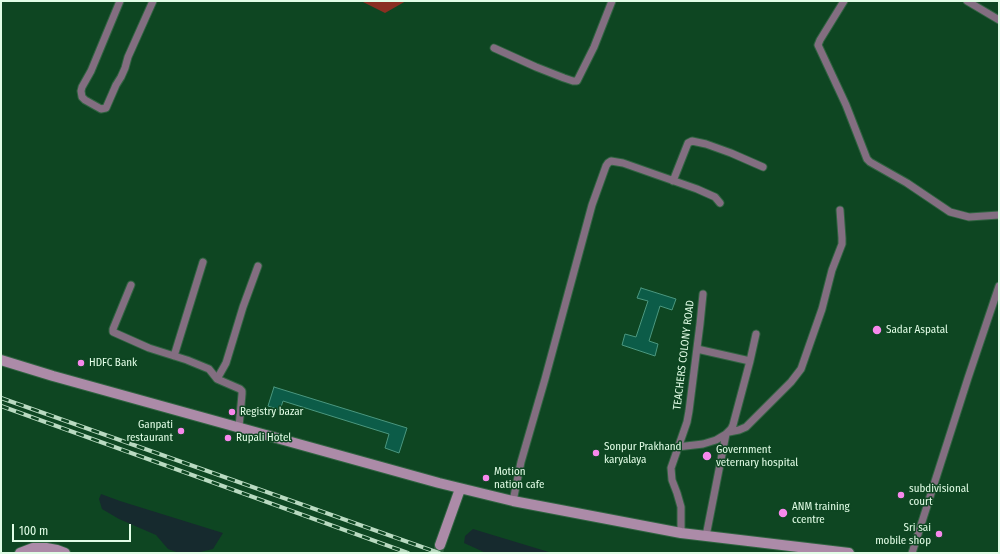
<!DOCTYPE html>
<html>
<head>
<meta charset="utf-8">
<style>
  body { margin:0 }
  #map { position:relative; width:1000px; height:554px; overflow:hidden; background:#0e4622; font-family:"Fira Sans Condensed",sans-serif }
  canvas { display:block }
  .frame { position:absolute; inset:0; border:2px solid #e1fde6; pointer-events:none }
  .scale { position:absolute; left:12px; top:524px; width:119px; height:18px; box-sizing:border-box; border:2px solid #e1fde6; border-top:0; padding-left:5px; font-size:12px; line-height:14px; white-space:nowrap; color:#e1fde6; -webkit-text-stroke:3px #0e4622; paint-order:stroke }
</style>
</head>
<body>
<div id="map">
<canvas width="1000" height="554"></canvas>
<div class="frame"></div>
<div class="scale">100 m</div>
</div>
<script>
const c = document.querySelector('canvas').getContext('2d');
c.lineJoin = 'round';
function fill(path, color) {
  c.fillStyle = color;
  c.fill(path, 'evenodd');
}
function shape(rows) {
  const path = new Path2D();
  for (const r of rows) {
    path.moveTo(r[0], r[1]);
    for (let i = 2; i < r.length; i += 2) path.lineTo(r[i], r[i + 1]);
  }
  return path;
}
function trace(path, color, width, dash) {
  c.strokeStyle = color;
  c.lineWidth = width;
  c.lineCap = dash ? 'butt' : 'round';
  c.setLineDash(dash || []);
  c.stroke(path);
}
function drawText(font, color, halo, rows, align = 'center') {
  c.font = font + ' "Fira Sans Condensed",sans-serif';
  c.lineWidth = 3;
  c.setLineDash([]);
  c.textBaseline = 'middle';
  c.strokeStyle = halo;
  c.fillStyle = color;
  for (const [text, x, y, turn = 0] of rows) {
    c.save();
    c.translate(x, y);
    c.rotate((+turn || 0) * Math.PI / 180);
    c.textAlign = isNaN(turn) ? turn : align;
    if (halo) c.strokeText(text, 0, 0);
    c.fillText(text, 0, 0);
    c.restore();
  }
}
fill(shape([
  [361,1,406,1,385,13]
]), '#8a2f22');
fill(shape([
  [101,494,120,501,223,533,213,549,196,553,179,553,168,549,156,535,119,519,102,509,99,499],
  [473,529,552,553,486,553,464,543,465,536]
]), '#162a2e');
const building = shape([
  [641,288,676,299,672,310,660,306,649,341,658,344,655,356,622,345,625,334,636,337,648,301,637,298,641,288],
  [274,387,407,428,399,453,385,448,389,434,283,401,280,410,268,406,274,387]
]);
fill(building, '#0c5c48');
trace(building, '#4b977f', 1);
trace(shape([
  [438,553,440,545]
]), '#2e613f', 10, [10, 5]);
const street = shape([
  [120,1,91,71,82,87,81,91,82,97,85,100,101,109,106,108,116,85,121,77,125,68,128,57,153,1],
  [844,1,820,40,818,45,846,105,867,159,870,162,907,183,950,212,969,217,999,215],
  [967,1,999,20],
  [494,48,536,67,564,78,573,81,577,81,594,47,612,1],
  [673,181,688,143,692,141,706,144,731,153,763,167],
  [131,285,113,329,113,332,149,348,187,360,209,369,217,379,240,389,242,391,242,394,239,427],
  [697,349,750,361],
  [174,356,203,262],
  [217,379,226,363,243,307,258,266],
  [729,432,739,430,746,427,791,382,801,369,822,309,832,270,842,244,842,238,840,210],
  [677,447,703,444,716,440,726,434,731,429,733,425,750,361,756,334],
  [513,501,521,462,545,379,592,205,606,166,608,163,611,161,623,163,697,189,715,197,720,203],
  [681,533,681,507,677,493,672,480,671,468,687,422,689,411,700,324,703,294],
  [706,536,726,434],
  [912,553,968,378,999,286]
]);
const secondary = shape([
  [1,360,53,376,439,483,513,501,681,533,849,553],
  [440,545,460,489],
  [20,553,33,548,46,548,57,550,65,553]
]);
trace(street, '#306341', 9);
trace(secondary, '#306341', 12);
trace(street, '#836e81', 7);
trace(secondary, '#ac8ba8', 10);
const rail = shape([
  [1,398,439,553],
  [1,406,408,553]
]);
trace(rail, '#b9dac1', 4);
trace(rail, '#0e4622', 2.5, [8]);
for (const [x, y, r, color] of [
  [877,330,5,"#f788ec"],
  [81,363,4,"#f788ec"],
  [232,412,4,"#f788ec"],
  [181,431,4,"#f788ec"],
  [228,438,4,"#f788ec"],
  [596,453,4,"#f788ec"],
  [707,456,5,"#f788ec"],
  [486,478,4,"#f788ec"],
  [901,495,4,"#f788ec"],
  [783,513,5,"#f788ec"],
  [939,534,4,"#f788ec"]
]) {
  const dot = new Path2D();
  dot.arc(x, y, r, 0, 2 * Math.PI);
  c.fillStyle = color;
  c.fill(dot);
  trace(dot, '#0e4622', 1.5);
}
drawText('11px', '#e1fde6', '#0e4622', [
  ["Sadar Aspatal",886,330],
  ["HDFC Bank",89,363],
  ["Registry bazar",240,412],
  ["Ganpati",173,425,"right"],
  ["restaurant",173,438,"right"],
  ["Rupali Hotel",236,438],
  ["Sonpur Prakhand",604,447],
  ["karyalaya",604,460],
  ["Government",716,450],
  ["veternary hospital",716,463],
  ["Motion",494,472],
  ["nation cafe",494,485],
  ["subdivisional",909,489],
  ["court",909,502],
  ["ANM training",792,507],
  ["ccentre",792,520],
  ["Sri sai",931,528,"right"],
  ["mobile shop",931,541,"right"]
], 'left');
drawText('11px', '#e1fde6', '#0e4622', [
  ["TEACHERS COLONY ROAD",684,355,-83]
]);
</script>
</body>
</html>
